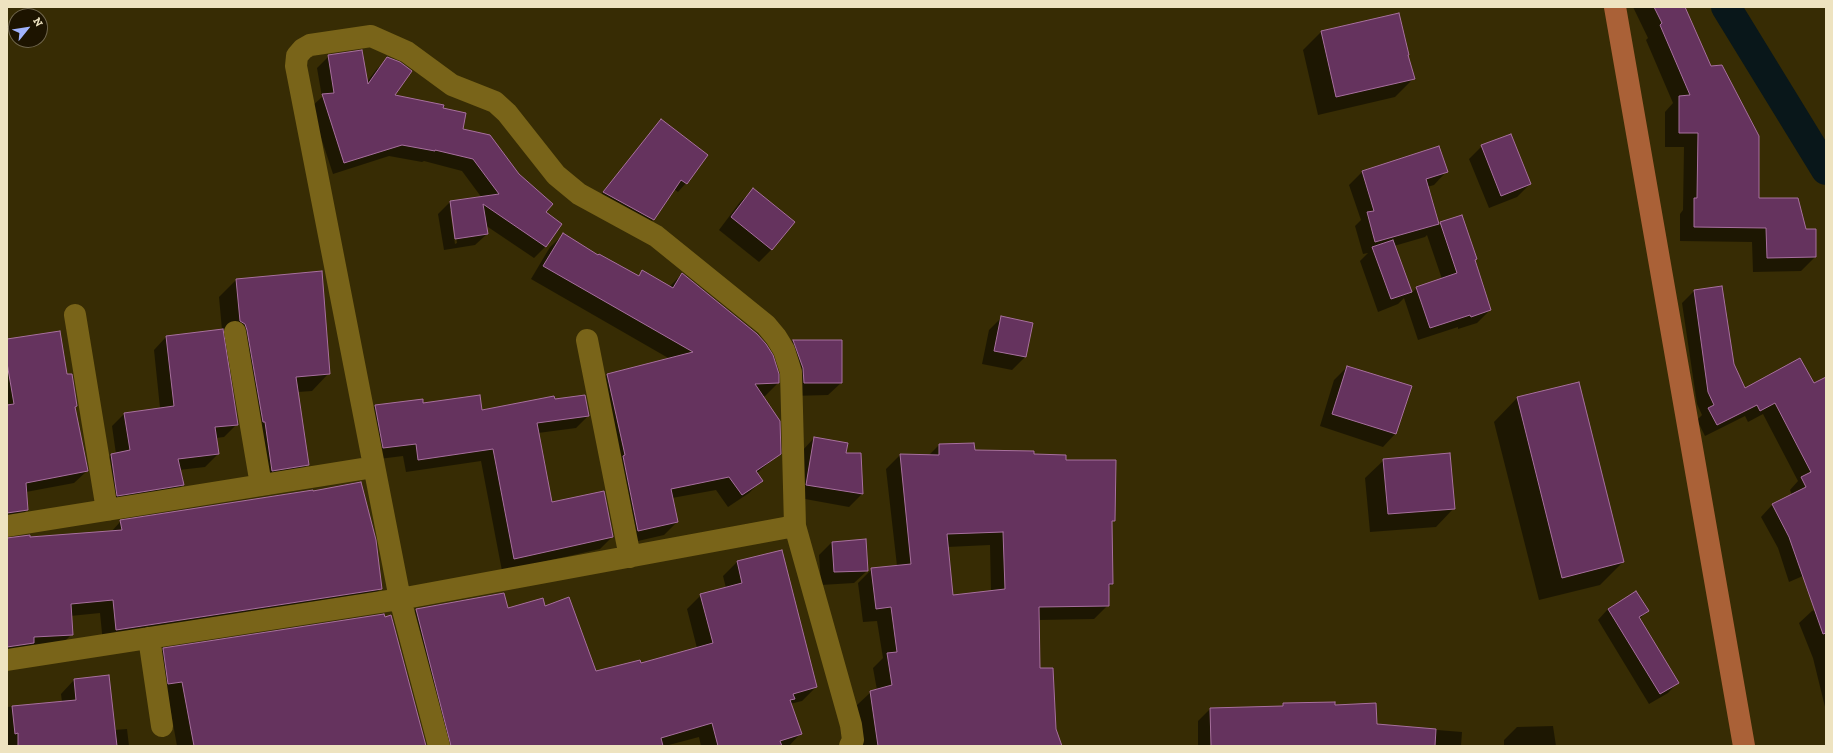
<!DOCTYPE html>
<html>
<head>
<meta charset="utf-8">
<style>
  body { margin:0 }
  #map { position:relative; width:1833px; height:753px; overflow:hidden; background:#372c04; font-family:"Zilla Slab",serif }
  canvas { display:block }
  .frame { position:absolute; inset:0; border:8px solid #eee3c0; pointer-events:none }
  .north { position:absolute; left:8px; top:8px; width:40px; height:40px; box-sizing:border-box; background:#1d1400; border:1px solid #71674d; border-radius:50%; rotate:60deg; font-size:11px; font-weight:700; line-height:16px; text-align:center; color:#eee3c0 }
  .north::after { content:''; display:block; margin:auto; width:14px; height:18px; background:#a0b3fd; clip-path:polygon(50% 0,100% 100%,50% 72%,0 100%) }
</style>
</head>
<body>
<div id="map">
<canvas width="1833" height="753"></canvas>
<div class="frame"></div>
<div class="north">N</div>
</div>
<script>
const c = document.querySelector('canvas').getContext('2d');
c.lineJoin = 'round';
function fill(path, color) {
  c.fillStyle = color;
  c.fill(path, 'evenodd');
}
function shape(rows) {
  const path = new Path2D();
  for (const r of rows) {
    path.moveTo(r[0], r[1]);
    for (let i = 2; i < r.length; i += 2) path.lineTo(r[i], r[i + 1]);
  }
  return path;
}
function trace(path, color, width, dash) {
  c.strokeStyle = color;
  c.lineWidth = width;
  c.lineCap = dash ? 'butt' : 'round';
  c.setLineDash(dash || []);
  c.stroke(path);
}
fill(shape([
  [1633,7,1680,7,1758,199,1805,230,1815,257,1801,271,1753,272,1752,242,1680,241,1680,214,1683,210,1684,147,1665,147,1665,112,1673,103,1646,40,1648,38],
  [1398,14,1407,56,1413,79,1395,97,1318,115,1303,50,1321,32],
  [329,56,366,83,376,70,388,58,393,96,442,109,544,212,546,246,534,258,485,225,487,234,475,245,444,250,438,214,450,202,482,198,462,171,424,161,422,162,389,156,333,174,311,107,322,97,317,68],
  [450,210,452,210,457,243,455,244],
  [661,120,686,183,678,192,674,189,653,220,644,228,596,201],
  [1482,146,1530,184,1517,197,1489,208,1469,159],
  [1438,147,1446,172,1434,185,1427,187,1438,225,1462,216,1490,310,1477,323,1458,329,1458,327,1418,340,1404,298,1398,304,1378,312,1360,261,1368,253,1363,254,1355,226,1361,220,1349,185,1362,172],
  [1427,235,1442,279,1417,288,1411,293,1394,246,1425,237],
  [753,190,793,222,771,250,759,262,719,230,740,202],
  [563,235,598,256,637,277,642,272,669,287,682,274,778,383,765,396,762,396,780,453,757,473,762,480,749,493,728,507,716,490,672,498,677,522,664,535,625,544,594,388,607,375,670,359,531,279,550,247],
  [236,280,329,373,312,391,298,392,308,464,291,482,255,488,228,342,224,339,237,424,224,437,216,438,218,454,205,467,179,470,183,485,170,497,105,508,98,468,111,455,116,454,112,426,124,414,160,408,154,350,166,337,222,330,219,297],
  [1722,288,1733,365,1745,389,1813,385,1826,378,1826,566,1789,582,1778,548,1761,517,1772,505,1792,495,1790,490,1798,481,1763,414,1748,422,1745,416,1705,436,1697,420,1702,415,1697,404,1682,303,1694,291],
  [1002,317,1032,323,1025,357,1012,370,982,364,989,330],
  [7,340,67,375,76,406,74,408,87,471,74,483,26,492,27,510,15,522,7,523],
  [793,341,841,342,841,383,828,395,791,396,781,354],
  [1347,367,1410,387,1395,434,1383,447,1320,426,1334,380],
  [1517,398,1623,562,1600,585,1539,600,1494,422],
  [554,400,588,416,576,428,538,433,551,503,612,537,600,549,502,571,481,461,406,472,403,456,371,460,363,419,375,406,422,404,481,411],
  [814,438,845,454,860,454,862,494,849,507,794,497,802,451],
  [939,445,974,451,1033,455,1065,461,1114,520,1111,524,1112,584,1108,588,1108,605,1094,619,1038,620,1039,669,1055,729,1061,746,862,746,857,705,871,692,877,690,873,668,883,658,877,621,863,622,858,583,872,569,897,566,886,469,900,455,929,455],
  [990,545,991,592,952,596,947,547],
  [1384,460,1454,508,1436,527,1370,532,1365,478],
  [121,521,380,589,367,602,103,643,100,613,70,616,72,634,58,648,7,658,7,538,111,532],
  [832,542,867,571,854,583,821,585,819,555],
  [781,551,816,687,802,701,790,704,800,734,789,746,701,746,699,737,665,746,433,746,402,624,416,610,503,594,508,609,545,607,595,673,640,664,697,648,687,609,701,595,726,588,723,576,737,562],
  [1826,605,1826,711,1813,658,1799,623,1812,611],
  [1608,609,1648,611,1639,619,1678,682,1668,693,1649,704,1598,620],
  [164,649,425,746,177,746,168,696,149,664],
  [74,680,114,730,127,729,129,746,7,746,7,707,62,702,61,694],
  [1284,704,1334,706,1376,725,1462,732,1461,746,1198,746,1198,721,1210,709,1281,707],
  [1553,726,1556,746,1496,746,1504,745,1504,740,1517,727]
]), '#0007');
trace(shape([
  [1726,7,1826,170]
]), '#09171a', 30);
const building = shape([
  [1654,7,1685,7,1711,66,1722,65,1759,136,1759,198,1798,198,1806,229,1816,229,1816,257,1767,258,1766,228,1694,227,1694,198,1697,198,1698,133,1679,133,1679,96,1690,95,1660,25,1662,23,1654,7],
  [1399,13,1409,55,1408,55,1415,79,1336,97,1321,31,1399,13],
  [362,50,368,84,387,57,400,62,412,71,395,95,444,105,443,108,466,113,463,129,490,135,519,174,553,204,546,212,562,224,546,247,483,204,488,234,455,239,450,201,499,194,473,159,435,150,435,151,402,145,344,163,322,94,334,93,328,55,362,50],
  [661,119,708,155,687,184,681,180,654,220,603,192,661,119],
  [1511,134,1531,184,1501,196,1481,145,1511,134],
  [1439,146,1448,172,1426,179,1439,224,1375,242,1367,212,1374,211,1362,171,1439,146],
  [753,188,795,222,772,250,731,217,753,188],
  [1462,215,1477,259,1475,260,1491,310,1471,317,1470,315,1430,328,1416,287,1457,273,1440,222,1462,215],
  [563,233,598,255,599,254,639,276,642,270,673,288,682,273,757,334,766,344,773,355,779,374,779,383,755,384,780,421,781,454,756,471,763,481,742,495,729,477,671,489,678,522,638,531,623,456,625,455,607,374,693,352,543,266,563,233],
  [1393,240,1412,292,1391,299,1372,247,1393,240],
  [322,271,330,374,296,377,309,465,272,471,265,422,263,422,247,330,245,324,240,321,236,279,322,271],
  [1722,286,1734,364,1745,388,1800,358,1814,383,1826,377,1826,633,1823,634,1789,537,1772,504,1806,487,1801,477,1811,472,1775,403,1760,411,1757,405,1717,425,1708,408,1714,405,1708,392,1694,290,1722,286],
  [1001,316,1033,323,1026,357,994,351,1001,316],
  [223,329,238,425,215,427,219,454,178,459,184,485,117,496,111,454,130,450,124,413,174,406,166,336,223,329],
  [60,331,67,374,72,374,77,406,75,407,88,471,26,483,28,510,7,513,7,405,14,404,7,363,7,339,60,331],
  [793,340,842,340,842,383,804,383,803,368,793,340],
  [1347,366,1412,386,1396,434,1332,414,1347,366],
  [1579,382,1624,562,1562,578,1517,397,1579,382],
  [480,395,482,410,554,396,555,399,585,395,589,416,537,423,552,502,604,491,613,537,514,559,493,449,418,460,416,444,383,448,375,405,423,399,423,403,480,395],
  [814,437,848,443,846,453,861,453,863,494,806,485,814,437],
  [974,443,975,450,1034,451,1034,454,1066,455,1066,460,1116,460,1115,521,1112,521,1113,584,1109,584,1109,606,1039,607,1040,668,1053,668,1056,729,1062,746,878,746,870,691,892,685,887,653,897,652,891,607,876,609,871,568,911,564,900,454,939,455,939,444,974,443],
  [1003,532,1005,589,953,595,947,534,1003,532],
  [1450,453,1455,509,1388,514,1383,459,1450,453],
  [361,482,376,540,382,589,116,630,113,600,71,604,73,635,34,637,34,643,7,647,7,538,30,535,30,537,122,530,120,520,313,490,313,491,361,482],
  [866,539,868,571,834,572,832,542,866,539],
  [782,550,817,687,793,694,795,699,790,700,802,734,780,741,782,746,718,746,712,723,661,738,663,746,451,746,416,609,504,593,508,608,543,598,545,606,569,597,596,671,640,660,641,663,713,643,700,594,742,583,737,561,782,550],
  [1636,591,1649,611,1639,617,1679,683,1660,694,1608,609,1636,591],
  [384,614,385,617,391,615,426,746,194,746,182,682,168,684,163,648,384,614],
  [109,675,117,746,18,746,18,733,15,734,12,706,76,700,74,679,109,675],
  [1335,702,1335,705,1376,703,1377,724,1436,729,1435,746,1211,746,1210,708,1283,706,1283,703,1335,702]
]);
fill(building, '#65335e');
trace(building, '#a7709e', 1);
trace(shape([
  [75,315,107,510],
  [235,332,261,485],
  [587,340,630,557],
  [7,526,374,467],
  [149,638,162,726],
  [7,660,400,599,795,526],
  [439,746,400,599,296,66,297,56,303,49,310,45,371,36,407,52,452,85,495,102,507,113,556,175,579,194,656,236,766,325,776,337,784,350,791,372,795,526,851,725,853,740,850,746]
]), '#796419', 22);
trace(shape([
  [1615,7,1744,746]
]), '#aa6137', 22);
</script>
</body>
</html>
